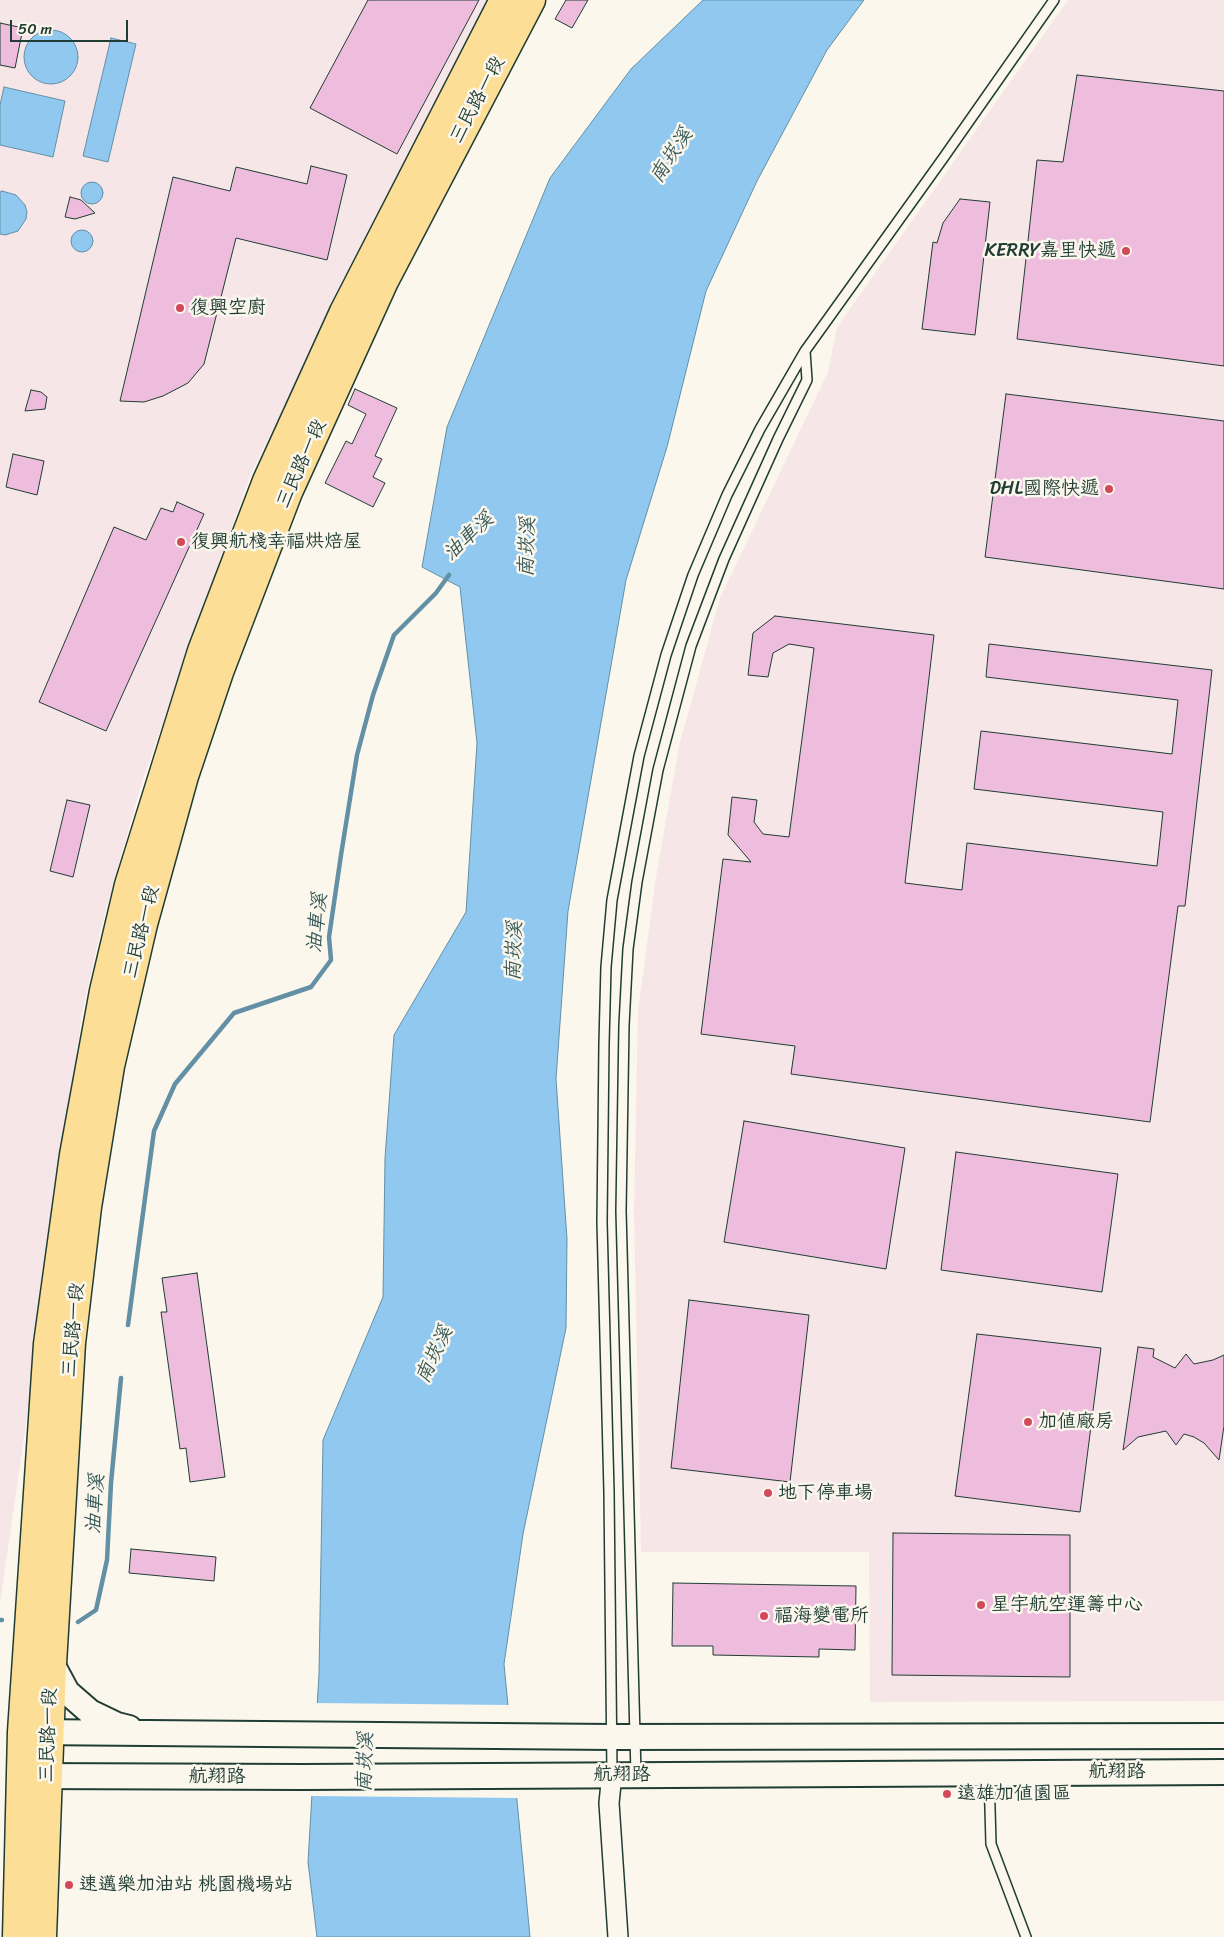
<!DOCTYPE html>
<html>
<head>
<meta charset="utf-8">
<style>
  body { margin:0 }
  #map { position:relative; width:1224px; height:1937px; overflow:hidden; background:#fbf7ec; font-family:Sriracha,sans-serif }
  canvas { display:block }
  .scale { position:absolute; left:10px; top:20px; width:118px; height:22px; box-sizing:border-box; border:2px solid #1f3d34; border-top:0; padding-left:6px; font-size:15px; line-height:18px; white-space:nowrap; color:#1f3d34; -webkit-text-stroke:4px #fbf7ec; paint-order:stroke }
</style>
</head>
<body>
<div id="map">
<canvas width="1224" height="1937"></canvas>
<div class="scale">50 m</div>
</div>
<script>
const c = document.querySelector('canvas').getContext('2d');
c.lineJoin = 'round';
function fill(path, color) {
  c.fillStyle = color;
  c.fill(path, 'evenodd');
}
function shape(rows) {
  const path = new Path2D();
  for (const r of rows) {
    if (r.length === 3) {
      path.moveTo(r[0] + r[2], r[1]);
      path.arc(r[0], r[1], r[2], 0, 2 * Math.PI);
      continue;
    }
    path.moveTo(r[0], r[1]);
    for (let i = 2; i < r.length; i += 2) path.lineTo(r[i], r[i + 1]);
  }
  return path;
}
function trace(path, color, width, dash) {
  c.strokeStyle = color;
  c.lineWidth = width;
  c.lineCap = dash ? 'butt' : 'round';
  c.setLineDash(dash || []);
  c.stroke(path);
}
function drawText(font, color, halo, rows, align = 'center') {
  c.font = font + ' Sriracha,"LXGW WenKai TC",sans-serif';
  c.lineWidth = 5;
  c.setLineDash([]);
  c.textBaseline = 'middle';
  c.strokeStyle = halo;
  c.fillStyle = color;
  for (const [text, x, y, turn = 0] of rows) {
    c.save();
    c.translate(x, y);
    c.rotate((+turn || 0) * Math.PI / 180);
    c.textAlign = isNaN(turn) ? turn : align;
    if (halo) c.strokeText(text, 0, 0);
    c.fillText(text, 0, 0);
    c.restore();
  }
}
fill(shape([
  [0,0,490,0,251,473,142,782,101,928,82,1014,35,1362,0,1603],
  [1068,0,1224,0,1224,1701,870,1702,869,1552,641,1552,634,1213,638,1011,656,877,679,746,720,598,828,372,837,327]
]), '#f7e6e8');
const water = shape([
  [703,0,864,0,827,50,757,181,706,291,667,447,626,580,568,911,556,1079,567,1239,566,1328,523,1534,504,1664,530,1937,317,1937,308,1862,319,1674,323,1440,383,1297,385,1158,394,1035,466,912,477,743,460,587,422,567,447,427,550,178,631,69,703,0],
  [51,57,27],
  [111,38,136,44,108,162,83,156,111,38],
  [4,87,65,101,53,157,0,145,0,105,4,87],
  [92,193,11],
  [2,191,16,195,25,205,27,212,26,219,18,231,5,235,0,234,0,192,2,191],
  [82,241,11]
]);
fill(water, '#91c8f0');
trace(water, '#6390a5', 1);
fill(shape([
  [315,1703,510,1705,519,1798,310,1796]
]), '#fbf7ec');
trace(shape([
  [128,1325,154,1131,175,1084,234,1013,311,987,331,960,329,937,341,855,357,755,373,695,394,635,436,593,449,575],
  [0,1620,2,1620],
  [78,1622,96,1610,107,1560,111,1483,121,1378]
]), '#6390a5', 4.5);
const building = shape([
  [368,0,479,0,397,154,310,108,368,0],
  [566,0,588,0,572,28,555,19,566,0],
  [0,23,23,28,15,68,0,65,0,23],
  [1077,75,1224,91,1224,366,1017,339,1037,160,1063,162,1077,75],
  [311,166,347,175,327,260,236,238,204,364,188,383,163,396,144,402,120,401,173,177,230,191,236,167,307,184,311,166],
  [70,197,81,200,95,213,75,219,65,217,70,197],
  [960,199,990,202,975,335,922,329,933,242,937,243,943,223,960,199],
  [355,389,397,408,375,456,382,459,373,477,385,483,373,507,325,483,346,441,352,444,366,414,348,405,355,389],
  [31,390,41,392,47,397,45,409,25,411,31,390],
  [1006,394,1224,421,1224,589,985,557,1006,394],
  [13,454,44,461,37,495,6,487,13,454],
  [177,502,204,514,106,731,39,702,114,527,146,540,161,508,173,512,177,502],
  [775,616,934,635,905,883,962,890,967,843,1157,866,1163,812,974,789,981,731,1172,754,1178,700,986,677,989,644,1212,670,1185,906,1178,906,1150,1122,791,1074,795,1046,701,1034,723,859,751,862,728,835,732,797,757,800,754,822,763,834,789,837,814,648,789,644,773,653,768,677,748,675,753,633,775,616],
  [67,800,90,805,73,877,50,871,67,800],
  [744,1121,905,1148,886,1269,724,1242,744,1121],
  [956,1152,1118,1174,1102,1292,941,1270,956,1152],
  [197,1273,225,1477,190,1482,186,1448,180,1449,161,1312,167,1312,162,1278,197,1273],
  [689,1300,809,1315,790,1482,671,1468,689,1300],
  [977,1334,1101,1348,1080,1512,955,1496,977,1334],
  [1138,1347,1154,1349,1153,1357,1175,1368,1186,1354,1194,1364,1213,1360,1224,1355,1224,1426,1219,1460,1204,1443,1194,1437,1184,1434,1176,1445,1166,1431,1138,1437,1123,1450,1138,1347],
  [893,1533,1070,1535,1070,1677,892,1675,893,1533],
  [131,1549,216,1557,214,1581,129,1573,131,1549],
  [673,1583,856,1586,855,1650,819,1649,819,1657,713,1655,713,1646,672,1646,673,1583]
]);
fill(building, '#eebddd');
trace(building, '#1f3d34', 1);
const service = shape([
  [989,1773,991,1844,1026,1937],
  [612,1774,609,1492,602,1222,604,1043,606,967,612,900,639,756,666,655,693,575,727,495,760,429,805,351,944,157,1054,0],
  [636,1774,621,1211,624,1025,628,949,637,882,658,770,691,646,724,559,778,439,807,380,805,351]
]);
const minor = shape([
  [612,1774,609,1803,618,1937]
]);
const tertiary = shape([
  [52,1664,67,1692,90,1712,117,1725,129,1728],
  [31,1732,612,1737,1224,1736],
  [31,1776,303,1777,1224,1772]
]);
const primary = shape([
  [17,1937,22,1732,48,1344,74,1155,104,991,129,885,202,651,267,481,344,312,504,0],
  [42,1937,52,1664,71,1343,87,1207,110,1066,143,924,184,776,219,672,288,492,384,281,531,0]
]);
trace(service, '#1f3d34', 12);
trace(minor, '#1f3d34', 22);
trace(tertiary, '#1f3d34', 28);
trace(primary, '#1f3d34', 31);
trace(service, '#fbf7ec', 9);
trace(minor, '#fbf7ec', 19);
trace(tertiary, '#fbf7ec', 24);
trace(primary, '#fdde96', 28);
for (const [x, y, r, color] of [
  [1126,251,5,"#d1495b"],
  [180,308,5,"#d1495b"],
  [1109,489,5,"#d1495b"],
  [181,542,5,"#d1495b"],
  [1028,1422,5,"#d1495b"],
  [768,1493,5,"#d1495b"],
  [981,1605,5,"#d1495b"],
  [764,1616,5,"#d1495b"],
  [947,1794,5,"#d1495b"],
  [69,1885,5,"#d1495b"]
]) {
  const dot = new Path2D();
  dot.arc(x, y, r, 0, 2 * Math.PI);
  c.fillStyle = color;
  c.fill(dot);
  trace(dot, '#fbf7ec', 2);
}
drawText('19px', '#1f3d34', '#fbf7ec', [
  ["三民路一段",478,100,-62],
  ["三民路一段",302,464,-66],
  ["三民路一段",142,932,-76],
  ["三民路一段",74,1330,-85],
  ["三民路一段",49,1735,-88],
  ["航翔路",1117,1772],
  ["航翔路",622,1775],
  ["航翔路",217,1777]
]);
drawText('19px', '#1f3d34', '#fbf7ec', [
  ["KERRY嘉里快遞",1116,251,"right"],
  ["復興空廚",190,308],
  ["DHL國際快遞",1099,489,"right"],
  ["復興航棧幸福烘焙屋",191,542],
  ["加值廠房",1038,1422],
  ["地下停車場",778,1493],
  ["星宇航空運籌中心",991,1605],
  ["福海變電所",774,1616],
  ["遠雄加值園區",957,1794],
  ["速邁樂加油站 桃園機場站",79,1885]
], 'left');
drawText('italic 20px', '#36595a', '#fbf7ec', [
  ["南崁溪",672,156,-57],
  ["油車溪",469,537,-43],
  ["南崁溪",528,547,-88],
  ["油車溪",318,923,-84],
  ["南崁溪",515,951,-88],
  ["南崁溪",435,1355,-65],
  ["油車溪",96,1504,-86],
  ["南崁溪",366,1762,-88]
]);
</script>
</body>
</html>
